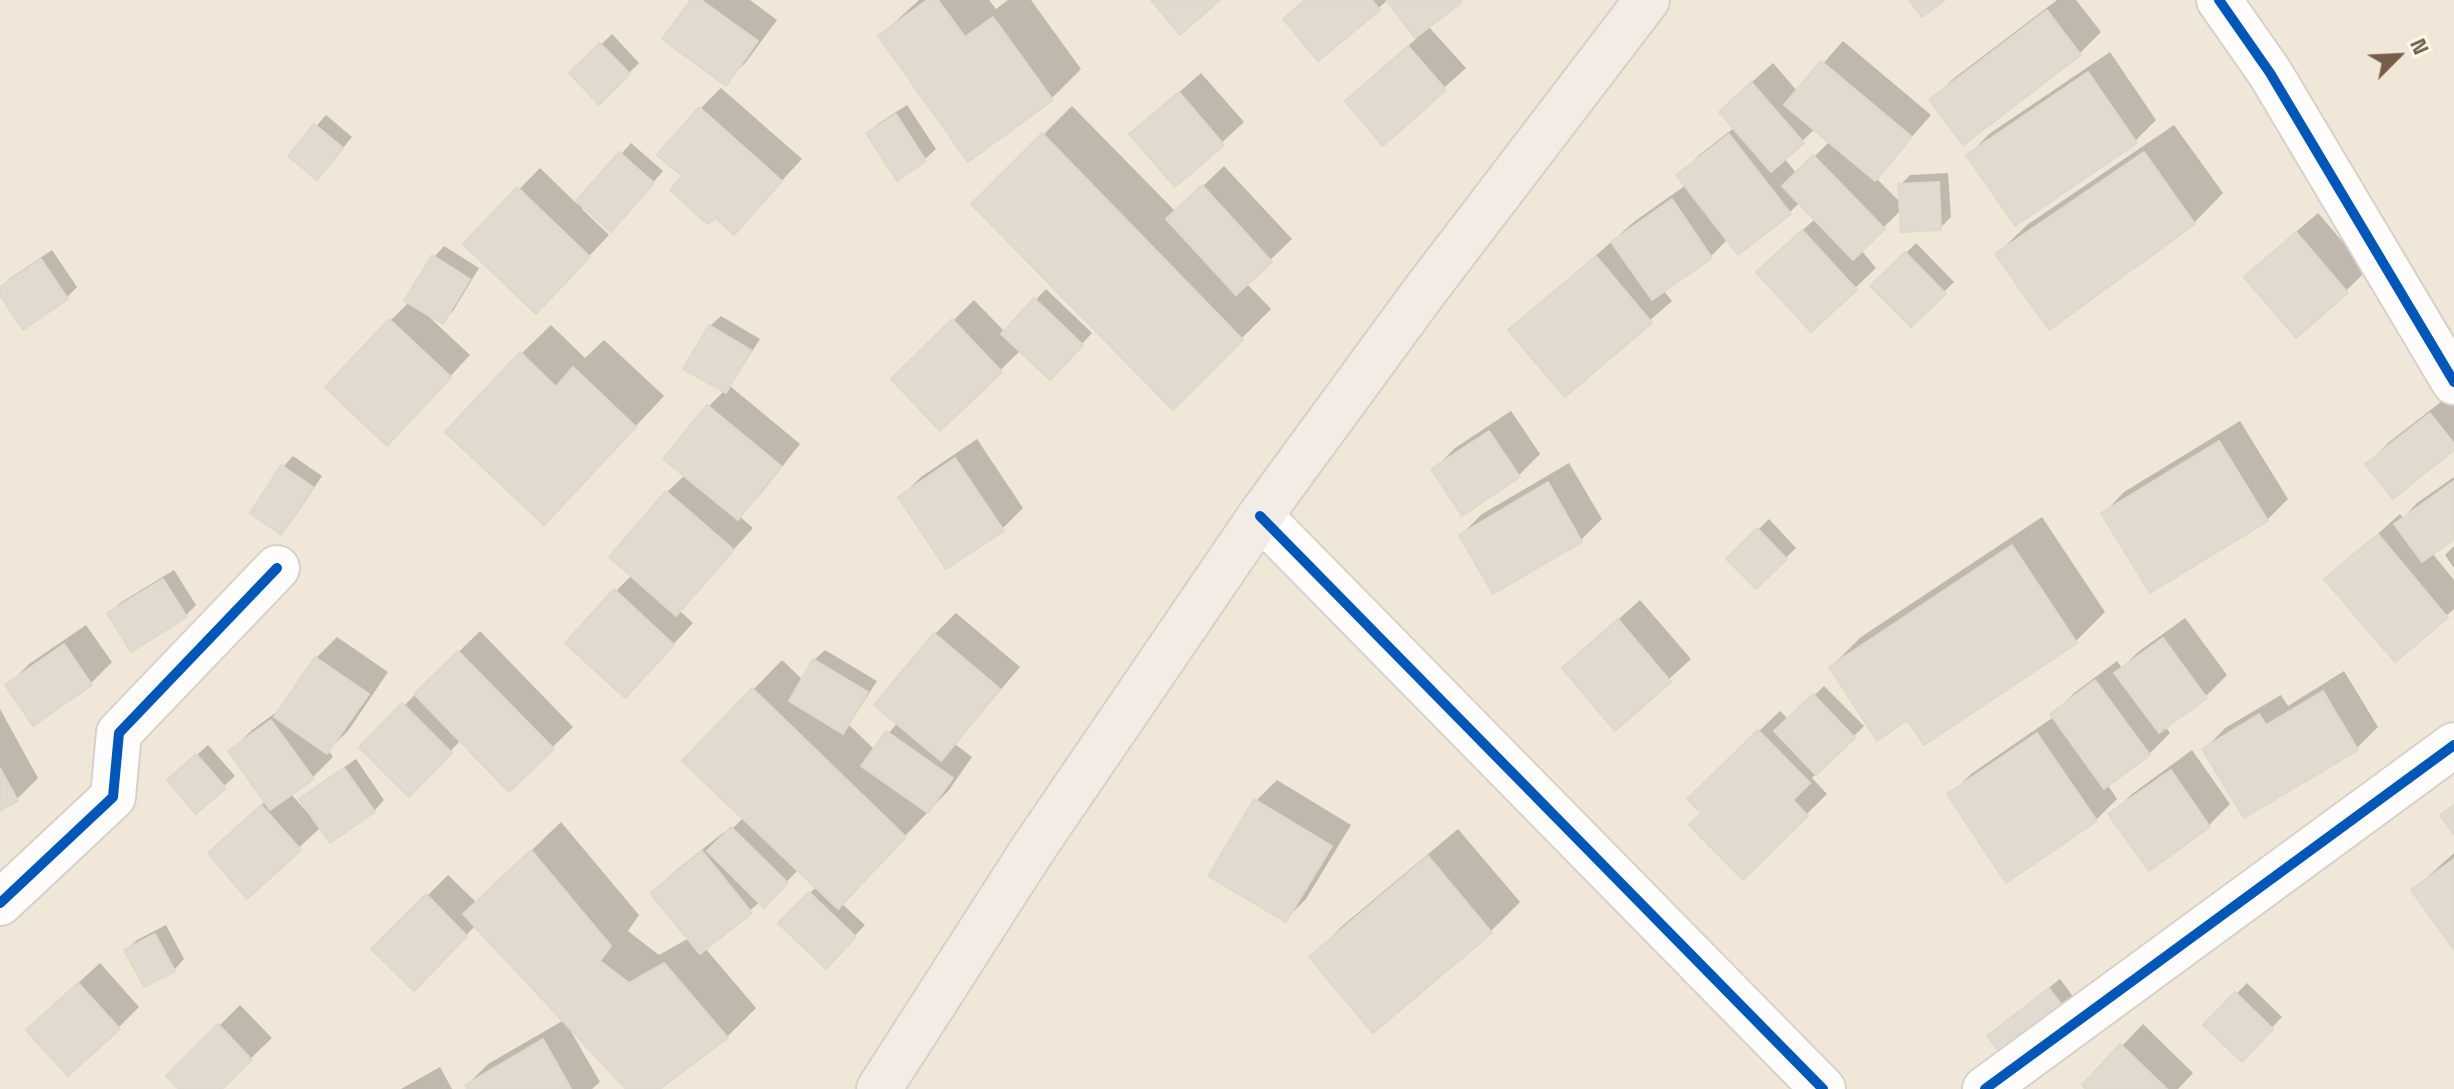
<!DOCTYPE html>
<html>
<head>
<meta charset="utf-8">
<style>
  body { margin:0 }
  #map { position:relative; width:2454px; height:1089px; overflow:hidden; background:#f8f4eb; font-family:"Space Grotesk",sans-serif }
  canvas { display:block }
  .north { position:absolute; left:2358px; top:16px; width:80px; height:80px; -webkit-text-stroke:6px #fff9ec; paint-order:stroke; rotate:66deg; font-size:22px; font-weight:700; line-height:32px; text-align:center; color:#775e4a }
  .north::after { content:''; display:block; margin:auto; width:28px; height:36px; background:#775e4a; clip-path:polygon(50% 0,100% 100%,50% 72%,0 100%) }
</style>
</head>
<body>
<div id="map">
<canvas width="2454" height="1089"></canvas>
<div class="north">N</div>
</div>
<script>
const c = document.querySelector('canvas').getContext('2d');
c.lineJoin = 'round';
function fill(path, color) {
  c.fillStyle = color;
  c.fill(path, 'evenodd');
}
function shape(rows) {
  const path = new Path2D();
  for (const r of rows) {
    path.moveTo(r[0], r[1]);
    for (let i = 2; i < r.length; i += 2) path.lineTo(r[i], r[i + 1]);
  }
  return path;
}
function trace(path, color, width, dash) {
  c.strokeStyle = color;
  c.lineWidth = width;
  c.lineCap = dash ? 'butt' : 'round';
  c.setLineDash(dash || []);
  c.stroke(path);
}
fill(shape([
  [0,0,2454,0,2454,1089,0,1089]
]), '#f1e7d8');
fill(shape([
  [693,0,750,0,777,20,746,62,725,83],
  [919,0,989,0,996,9,1008,0,1031,0,1081,69,1052,98,969,159,880,36],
  [1304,0,1388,0,1318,59,1285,19],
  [1389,0,1462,0,1428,26,1466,68,1383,143,1369,81,1417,38],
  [2057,0,2076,0,2101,32,2080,53,1964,142,1932,100,1953,79],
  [612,34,639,63,600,102,572,73],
  [1843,41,1931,115,1876,178,1901,203,1900,185,1910,175,1948,173,1951,217,1940,228,1901,210,1861,250,1876,268,1855,288,1780,251,1816,218,1800,202,1789,213,1728,239,1711,256,1663,290,1672,301,1565,394,1511,330,1635,221,1686,185,1679,176,1699,155,1735,127,1742,91,1773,63,1798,92],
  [1816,128,1830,141,1797,174,1784,158],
  [2110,52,2156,120,2135,141,1969,155,1989,134],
  [1201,73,1244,122,1176,185,1132,134],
  [721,88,802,159,734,232,685,176,700,109],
  [907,105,936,149,925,159,897,178,869,133,879,123],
  [1072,106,1176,212,1224,166,1292,239,1246,283,1271,309,1173,407,974,204],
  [326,115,352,137,327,167,290,156],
  [2174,125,2223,193,2194,223,1997,254,2027,225],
  [631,143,663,171,622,219,585,206,582,209,609,235,557,290,466,244,540,168,577,204],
  [2318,213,2367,270,2346,291,2268,256],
  [1916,243,1954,282,1911,324,1873,286],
  [444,246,479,268,453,311,442,322,427,315,470,355,408,422,390,321,409,302,434,257],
  [52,250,77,287,66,298,0,291,9,279],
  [1046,289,1092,333,1061,367,1021,350,940,428,894,379,974,300,1005,332],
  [721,316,760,339,730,386,800,444,758,497,739,516,753,528,679,610,693,623,646,674,616,591,632,575,667,492,685,475,708,407,725,390,710,326],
  [551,325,585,358,604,340,664,396,573,493,521,354],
  [2451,394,2454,397,2454,447,2368,464,2388,443],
  [1511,411,1540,454,1519,475,1462,513,1434,469,1455,448],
  [2240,421,2288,499,2267,520,2104,513,2124,492],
  [977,439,1023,508,1002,529,900,498,921,477],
  [293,456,322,476,291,522,281,532,283,467],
  [1569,463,1602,519,1581,540,1494,591,1461,535,1482,514],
  [2454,477,2454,537,2432,553,2454,580,2454,609,2446,616,2327,579,2400,514,2403,518,2417,503],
  [2042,517,2105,612,2075,642,1908,718,1831,667,1861,637],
  [1769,519,1796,548,1756,586,1729,559],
  [2454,546,2454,568,2445,555],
  [174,570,196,605,185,616,109,613,120,603],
  [1640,600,1691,659,1615,728,1564,668],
  [956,613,1020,667,955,744,972,757,949,790,841,903,865,925,826,966,781,923,817,886,799,869,764,905,761,901,705,948,756,1008,727,1037,657,1089,628,1089,569,1028,600,1082,592,1089,470,1089,467,1085,488,1064,564,1020,476,925,414,988,374,949,448,875,477,903,561,822,639,915,628,931,659,955,689,938,653,893,674,872,724,832,726,835,744,817,753,690,782,660,803,680,814,660,825,650,877,681,849,725,875,750,898,722,935,634],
  [2185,618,2227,675,2206,696,2165,726,2170,733,2149,754,2107,784,2117,799,2096,820,1950,795,1971,774,2055,716,2053,714,2074,693,2117,661,2122,668,2138,652],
  [86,625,112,662,91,683,34,723,8,685,29,664],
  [480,631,573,727,509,790,461,740,409,794,362,747],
  [337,637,388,672,348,731,328,750,333,757,312,778,290,793,308,813,310,812,302,799,312,789,356,759,384,800,374,811,321,827,247,896,231,832,266,801,231,751,252,730,282,708,316,658],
  [2344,671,2378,727,2357,748,2245,816,2205,749,2225,728,2281,695,2288,706],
  [1824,686,1864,726,1812,778,1827,794,1743,877,1704,813,1710,778,1780,711,1789,720],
  [0,709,38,778,17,799,0,809],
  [208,745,235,776,196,811,180,770],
  [2192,750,2230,804,2209,825,2149,868,2111,815,2132,794],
  [1277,780,1351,825,1306,899,1285,920,1256,801],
  [1458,829,1520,902,1491,931,1374,1030,1312,957,1341,927],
  [2454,853,2454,946,2413,890],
  [166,925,184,959,174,970,126,950,137,940],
  [100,963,139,1007,118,1028,50,1009],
  [2060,979,2078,1003,1990,1036,2000,1026],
  [2247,983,2282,1017,2242,1059,2206,1025],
  [240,1005,272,1038,219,1089,181,1089,169,1076],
  [2143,1024,2193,1073,2178,1089,2089,1089,2085,1085],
  [440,1067,452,1089,401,1089]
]), '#0003');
const building = shape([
  [691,0,701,0,758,41,726,86,662,39,691,0],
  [927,0,938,0,965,37,993,17,1053,100,968,162,878,36,927,0],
  [1151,0,1220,0,1180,35,1151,0],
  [1305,0,1372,0,1380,10,1318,61,1283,19,1305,0],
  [1386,0,1459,0,1461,3,1415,38,1386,0],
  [1909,0,1945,0,1922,17,1909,0],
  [2047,10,2081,55,1963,145,1929,100,2047,10],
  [600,43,630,74,599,105,569,73,600,43],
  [1408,46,1446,90,1383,146,1345,101,1408,46],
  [1821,61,1912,137,1875,181,1784,105,1821,61],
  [2088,72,2137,143,2015,226,1966,155,2088,72],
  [1751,82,1804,143,1771,172,1719,112,1751,82],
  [1179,92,1224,145,1175,187,1129,134,1179,92],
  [699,107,782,181,734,235,716,218,707,224,670,190,682,176,657,155,699,107],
  [896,114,926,161,897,181,866,133,896,114],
  [314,124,343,148,317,180,288,156,314,124],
  [1042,133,1243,340,1173,410,971,204,1042,133],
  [1729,134,1791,214,1738,255,1676,175,1729,134],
  [619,152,654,183,611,232,576,201,619,152],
  [2144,152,2195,224,2049,330,1995,254,2144,152],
  [1813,155,1885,229,1853,260,1782,186,1813,155],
  [1939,182,1941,230,1901,232,1898,184,1939,182],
  [1202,185,1272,262,1236,295,1166,219,1202,185],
  [517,187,590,257,536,314,463,244,517,187],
  [1672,199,1712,258,1652,300,1611,242,1672,199],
  [1802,230,1857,290,1811,332,1756,272,1802,230],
  [2296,232,2348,293,2296,338,2244,277,2296,232],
  [1905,252,1946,294,1911,327,1870,286,1905,252],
  [432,255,470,279,443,324,404,301,432,255],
  [1596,256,1652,323,1565,397,1508,330,1596,256],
  [41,259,68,299,23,330,0,295,0,287,41,259],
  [1034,298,1083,345,1050,380,1001,334,1034,298],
  [389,319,451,377,387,446,325,387,389,319],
  [952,319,1002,372,940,431,891,379,952,319],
  [709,325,751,350,726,393,683,369,709,325],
  [520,352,556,387,573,367,636,427,544,525,445,432,520,352],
  [707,405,781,466,738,520,663,459,707,405],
  [2430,413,2454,444,2454,450,2393,499,2365,464,2430,413],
  [1489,431,1520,477,1462,516,1431,469,1489,431],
  [2219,441,2268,521,2150,593,2101,513,2219,441],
  [955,458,1004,531,946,569,898,497,955,458],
  [281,465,313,487,281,535,250,513,281,465],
  [2454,481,2454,539,2422,562,2394,524,2454,481],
  [1548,482,1582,542,1493,594,1459,535,1548,482],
  [666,491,734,550,676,616,609,557,666,491],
  [1757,528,1787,559,1756,589,1726,559,1757,528],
  [2378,534,2448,618,2395,662,2324,579,2378,534],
  [2012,545,2077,643,1924,745,1907,720,1877,741,1829,667,2012,545],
  [163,579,187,617,131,652,107,613,163,579],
  [614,589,674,645,625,698,565,643,614,589],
  [1618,619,1671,682,1615,731,1562,668,1618,619],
  [934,633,1000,689,941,761,874,705,934,633],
  [2163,638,2207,698,2159,733,2114,673,2163,638],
  [64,644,92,685,33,726,5,685,64,644],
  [458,651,554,749,509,792,414,694,458,651],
  [315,657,369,694,327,754,274,717,315,657],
  [813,659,868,692,843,734,789,701,813,659],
  [2095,680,2150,755,2104,789,2050,714,2095,680],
  [752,688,906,837,838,909,682,761,752,688],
  [2323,691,2358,750,2244,818,2202,749,2259,714,2266,725,2323,691],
  [1813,694,1855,738,1816,775,1774,731,1813,694],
  [402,703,452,753,409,797,359,747,402,703],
  [271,720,314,779,270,810,228,751,271,720],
  [1758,730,1810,783,1793,800,1808,816,1743,880,1689,825,1701,813,1687,799,1758,730],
  [886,731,953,778,928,813,861,766,886,731],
  [2037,733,2097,821,2006,883,1947,794,2037,733],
  [196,754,226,788,196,814,167,780,196,754],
  [0,768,18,801,0,811,0,768],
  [344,768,375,812,330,843,299,799,344,768],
  [2171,770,2210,827,2149,871,2108,814,2171,770],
  [1254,799,1332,846,1286,922,1208,876,1254,799],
  [261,805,301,850,247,899,208,853,261,805],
  [2454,805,2454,835,2440,815,2454,805],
  [731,827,788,883,764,908,707,851,731,827],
  [531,850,611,946,600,961,629,983,664,963,728,1038,660,1089,626,1089,463,914,531,850],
  [702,851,752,913,700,954,650,893,702,851],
  [1428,856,1492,933,1373,1033,1309,957,1428,856],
  [2454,859,2454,950,2411,890,2454,859],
  [809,892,856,937,826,969,778,923,809,892],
  [426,894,467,936,414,991,371,949,426,894],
  [155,934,175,971,144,987,124,950,155,934],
  [78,983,120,1029,68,1076,26,1030,78,983],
  [2049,988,2069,1015,2008,1062,1987,1036,2049,988],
  [2235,992,2273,1029,2242,1062,2203,1025,2235,992],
  [218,1024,252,1060,222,1089,179,1089,166,1076,218,1024],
  [543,1039,571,1089,467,1089,465,1085,543,1039],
  [2120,1044,2167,1089,2086,1089,2082,1085,2120,1044]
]);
fill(building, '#e2dad0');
trace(building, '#e1d8cd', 2);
const minor = shape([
  [2219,0,2270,73,2454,382],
  [1260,516,1823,1089],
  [0,903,113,797,119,733,277,568],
  [1985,1089,2454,745]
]);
const trunk = shape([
  [879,1089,1033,849,1260,516,1424,292,1647,0]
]);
trace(minor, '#d7d1c9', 48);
trace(trunk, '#d9d1c9', 48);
trace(minor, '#fefdfc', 44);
trace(trunk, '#f2ece4', 44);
trace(shape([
  [2219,0,2270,73,2454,382],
  [1260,516,1823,1089],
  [0,903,113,797,119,733,277,568],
  [1985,1089,2454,745]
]), '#0057b8', 10);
</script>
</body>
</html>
